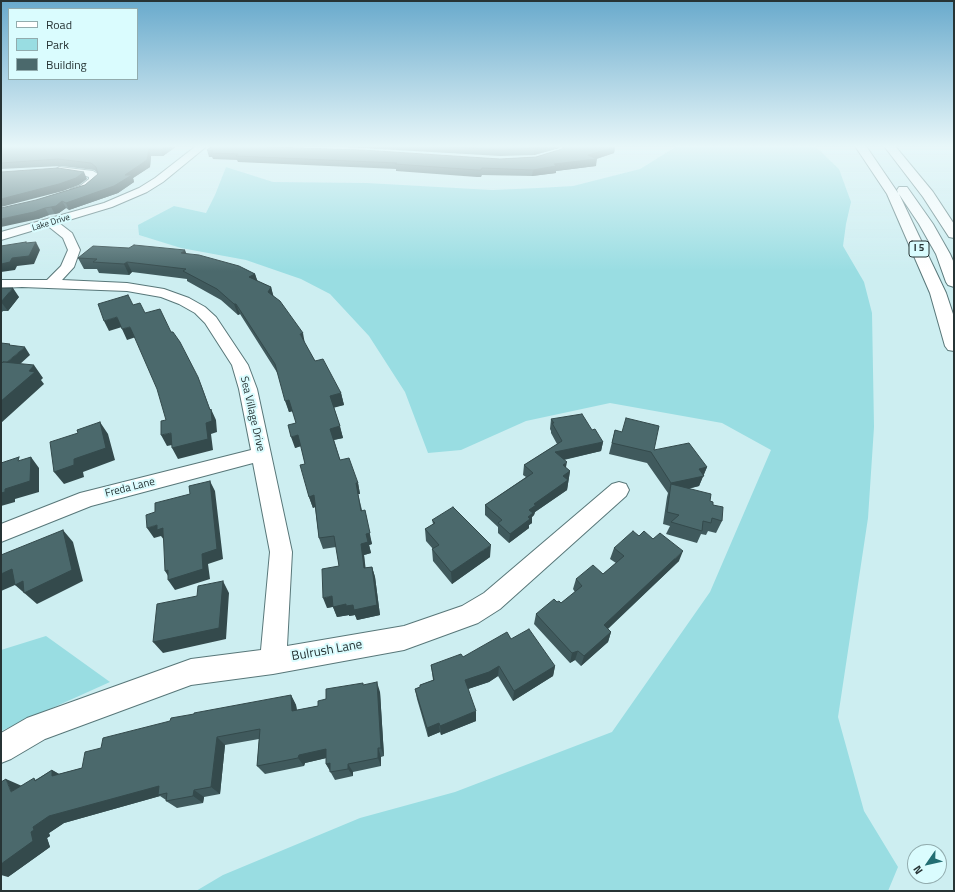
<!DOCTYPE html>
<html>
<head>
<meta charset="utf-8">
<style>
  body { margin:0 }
  #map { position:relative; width:955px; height:892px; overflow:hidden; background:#cdeef1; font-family:"Titillium Web",sans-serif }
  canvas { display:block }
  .frame { position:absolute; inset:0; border:2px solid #273435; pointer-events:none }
  .legend { position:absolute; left:8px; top:8px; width:130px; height:72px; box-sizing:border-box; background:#dafcfe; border:1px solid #92acae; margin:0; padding:5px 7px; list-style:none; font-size:12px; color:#273435 }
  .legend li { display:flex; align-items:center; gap:8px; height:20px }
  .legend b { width:20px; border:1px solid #92acae }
  .north { position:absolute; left:907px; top:844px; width:40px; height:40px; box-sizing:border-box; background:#dafcfe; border:1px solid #92acae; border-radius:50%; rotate:236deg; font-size:11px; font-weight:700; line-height:16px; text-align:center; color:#273435 }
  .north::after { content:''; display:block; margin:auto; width:14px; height:18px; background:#226e73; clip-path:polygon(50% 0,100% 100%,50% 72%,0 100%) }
</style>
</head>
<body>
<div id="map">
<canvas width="955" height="892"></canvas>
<div class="frame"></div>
<ul class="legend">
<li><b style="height:5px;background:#fff"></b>Road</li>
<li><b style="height:11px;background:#99dde2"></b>Park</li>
<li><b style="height:11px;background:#4b696c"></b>Building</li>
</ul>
<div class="north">N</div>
</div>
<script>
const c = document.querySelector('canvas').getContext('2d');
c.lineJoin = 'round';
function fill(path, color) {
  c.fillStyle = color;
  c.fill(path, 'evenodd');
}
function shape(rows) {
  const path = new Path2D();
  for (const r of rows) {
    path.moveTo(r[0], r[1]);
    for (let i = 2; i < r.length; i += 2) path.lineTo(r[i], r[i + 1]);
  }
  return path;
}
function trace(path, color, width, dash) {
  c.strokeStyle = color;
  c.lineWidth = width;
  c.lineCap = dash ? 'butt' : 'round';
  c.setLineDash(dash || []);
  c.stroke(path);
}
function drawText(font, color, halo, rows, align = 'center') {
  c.font = font + ' "Titillium Web",sans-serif';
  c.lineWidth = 4;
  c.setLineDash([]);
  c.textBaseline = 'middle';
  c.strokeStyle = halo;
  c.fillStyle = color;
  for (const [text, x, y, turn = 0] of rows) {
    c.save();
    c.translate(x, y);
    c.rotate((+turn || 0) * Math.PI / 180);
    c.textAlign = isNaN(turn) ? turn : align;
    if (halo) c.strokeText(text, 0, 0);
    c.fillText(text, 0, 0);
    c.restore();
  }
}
fill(shape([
  [677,146,815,146,839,169,851,202,846,224,843,246,864,282,872,313,874,427,868,518,838,717,864,811,898,867,888,891,196,891,223,875,360,818,455,792,612,732,710,592,771,450,722,423,610,403,526,421,461,450,428,453,405,392,369,336,330,294,301,279,246,260,181,248,139,235,138,225,174,206,206,213,215,195,226,167,273,182,367,183,492,190,538,188,573,186,640,169],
  [46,636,110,682,1,731,1,650]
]), '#99dde2');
const minor = shape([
  [196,146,207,146,163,182,147,192,112,207,59,223,72,233,80,250,74,267,62,280,127,283,164,289,189,298,205,307,216,317,248,365,257,389,292,552,287,646,404,626,462,606,484,593,612,484,619,482,626,484,629,490,626,496,500,609,478,623,404,650,273,674,191,685,45,739,11,759,1,763,1,733,27,718,191,659,261,650,270,552,253,463,91,506,1,542,1,524,80,493,251,450,239,389,232,365,205,323,195,313,179,304,161,297,127,291,22,287,1,288,1,280,47,280,61,266,68,250,63,238,48,226,1,240,1,232,104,203,139,188,155,178,196,146],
  [59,167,93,171,98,174,100,180,88,190,75,194,71,193,70,191,71,189,80,186,89,179,89,177,86,176,55,172,54,170,59,167]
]);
const highway = shape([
  [855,146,866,146,898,193,897,190,899,187,907,187,933,224,950,254,954,263,954,287,948,285,946,282,936,254,919,224,899,194,946,293,954,317,954,351,948,350,945,346,930,293,887,194,855,146],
  [884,146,895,146,933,192,954,224,954,238,949,237,923,197,884,146]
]);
trace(minor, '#587779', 2);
trace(highway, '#587779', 2);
fill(minor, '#fff');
fill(highway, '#fff');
fill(shape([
  [1,146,177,146,163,156,151,156,150,167,133,178,134,182,118,193,69,210,66,208,59,213,55,214,49,215,38,219,36,200,85,185,98,174,98,173,94,170,61,166,1,169],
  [317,146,560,146,559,148,534,155,500,156,363,148],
  [563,146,618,146,615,147,614,153,596,159,596,166,556,171,556,173,532,176,482,175,481,177,477,177,396,171,396,169,238,162,237,160,213,159,212,157,209,157,207,150,269,147,500,159,536,157,562,149],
  [187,254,255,274,257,281,271,287,273,296,305,344,315,361,341,393,344,405,334,407,343,438,334,440,340,460,358,483,360,494,358,494,362,510,372,544,369,545,371,553,364,555,365,568,372,567,375,577,380,615,357,620,355,615,349,616,349,615,337,617,333,607,327,608,339,566,336,547,323,549,319,538,315,507,313,508,309,497,305,464,301,446,295,448,296,423,293,411,289,412,278,374,240,314,238,315,221,300,187,281,187,279,132,272,129,275,99,273,97,269,84,269,78,258],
  [1,288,19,297,8,311,3,311,1,313],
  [551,419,592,430,603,442,601,451,564,460,566,468,570,471,567,490,535,512,534,515,532,517,532,523,529,525,529,528,509,543,498,533,498,527,485,515,485,505,526,477,523,475,524,465,557,444,551,433,551,431,550,429],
  [615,430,654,450,707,467,699,486,688,489,710,501,713,505,722,521,716,533,708,531,706,535,701,534,697,543,666,534,670,526,663,524,667,497,668,493,647,463,609,454],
  [432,520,490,557,452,584,433,561,432,549,433,549,426,541,425,529,433,524],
  [639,536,679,561,608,629,611,632,608,642,581,666,575,660,570,663,534,624,536,614,557,602,561,603,575,592,573,589,576,579,603,574,616,563,610,559,614,548],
  [511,639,555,666,553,676,513,701,498,676,489,682,468,689,476,721,441,735,440,732,428,737,417,699,415,689,420,687,420,685,433,680,431,665,463,657],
  [363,685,380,692,384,756,381,757,381,766,353,772,353,776,335,780,326,764,326,758,305,763,304,766,265,774,257,766,259,739,225,745,220,794,204,797,203,803,177,808,166,801,166,800,160,796,64,823,49,833,50,836,47,838,50,847,8,877,21,786,37,779,52,770,59,774,82,768,291,695,296,705,297,710,318,706,326,699]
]), '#405a5d');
fill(shape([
  [166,146,177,146,163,156,161,150],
  [541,146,560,146,559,148,534,155,534,148],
  [607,146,618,146,615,147,614,153,593,160,597,159,596,166,556,171,556,173,532,176,533,170,588,155],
  [149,149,151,156,150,167,133,178,134,182,118,193,69,210,66,203],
  [84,172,87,179,79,185,63,191,1,207,1,199],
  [62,201,66,208,59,213,55,214,51,207],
  [45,208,49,215,38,219,1,227,1,219],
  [36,242,40,250,34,264,17,266,15,270,1,272,1,264,12,258],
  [185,250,189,260,181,253],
  [127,262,132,272,129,275,124,264],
  [255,274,259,285,249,277],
  [271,287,274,298,268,292],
  [13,288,19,297,8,311,1,302],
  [234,304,236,304,240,314,238,315],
  [117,317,122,327,109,331,104,321],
  [130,327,136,337,127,340,122,329],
  [303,333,305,344,300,334],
  [25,347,30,355,7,376,1,367],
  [34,365,43,378,41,380,44,384,1,423,1,401],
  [198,377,202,387,211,412,211,409,216,420,217,432,211,434,213,450,178,459,172,448,206,423,210,410],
  [341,393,344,405,333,408,330,396],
  [289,400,293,411,289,412,285,401],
  [100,422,108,434,115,460,83,472,84,477,64,484,54,472,74,459],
  [340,426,343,438,333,440,330,429],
  [171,433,177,444,167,446,161,435],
  [298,435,301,446,295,448,291,437],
  [603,442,601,451,553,462,555,452],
  [31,457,39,468,39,492,15,499,15,502,1,506,1,493],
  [567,462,565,472,563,465],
  [707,467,699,486,670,493,671,484,668,493,671,483,699,469],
  [570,471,567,490,535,512,534,515,532,517,532,523,529,525,529,528,509,543,510,534,534,504,563,476],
  [210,481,215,491,223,559,208,564,210,579,175,590,168,580,170,579,165,571,202,554],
  [356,483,358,483,360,494,358,494],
  [314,495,317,506,313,508,309,497],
  [365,510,372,544,369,545,371,553,364,555,367,579,364,568,361,544,366,534],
  [157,525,163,528,164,540,161,536,154,538,147,528],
  [63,530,73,542,83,581,37,604,15,585,1,591,1,574],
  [491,545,490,557,452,584,451,572],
  [683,551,679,561,601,635,604,625],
  [372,567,375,577,380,615,357,620,355,615,349,616,349,615,337,617,333,607],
  [223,581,229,593,226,639,163,653,153,642],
  [1,593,2,602,1,603],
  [332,596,336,606,327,608,323,598],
  [611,632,608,642,581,666,584,656],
  [578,651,575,660,570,663,572,653],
  [499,666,498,676,489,682,465,690,465,680],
  [555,666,553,676,513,701,514,691],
  [377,682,380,692,384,756,381,748],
  [291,695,296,705,298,720,292,711],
  [476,711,476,721,441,735,440,726],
  [439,723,440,732,428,737,427,728],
  [217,737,225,745,220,794,211,787],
  [378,748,381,757,381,766,378,758],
  [326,749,331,757,305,763,304,766,298,758,299,755],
  [330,763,331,772,326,764],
  [348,764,353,772,353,776,348,769],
  [52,770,66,778,52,776],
  [6,779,22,786,11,792],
  [159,786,167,793,158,795,160,796,64,823,49,833,50,836,47,838,50,847,8,877,1,875,1,864,31,832,33,827,49,816],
  [194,790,204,797,203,803,193,796]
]), '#344a4c');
const building = shape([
  [1,146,166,146,161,150,149,149,147,160,125,175,132,175,114,186,66,203,62,201,56,206,51,207,45,208,34,212,1,219,1,208,36,200,85,185,98,174,96,167,91,163,58,159,1,163,1,146],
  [212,146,264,146,269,147,362,150,500,159,536,157,562,149,564,146,615,147,588,155,597,159,554,164,556,166,533,170,482,168,481,170,477,170,395,164,397,163,236,156,238,154,211,153,213,151,207,150,212,146],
  [440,146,541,146,534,148,500,150,440,146],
  [58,168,84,172,76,178,59,184,1,199,1,172,58,168],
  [26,242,26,243,36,242,29,256,12,258,10,262,1,264,1,246,26,242],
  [134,245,185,250,181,253,199,255,239,266,255,274,249,277,271,287,268,292,280,301,303,333,300,334,315,361,323,359,341,393,330,396,340,426,330,429,340,460,349,458,358,483,356,483,361,511,365,510,370,533,366,534,368,542,361,544,364,568,372,567,377,605,354,610,353,605,346,606,346,604,333,607,332,596,323,598,322,569,339,566,334,536,319,538,314,495,309,497,300,465,305,464,298,435,291,437,288,425,296,423,289,400,285,401,275,364,236,304,234,304,217,289,183,271,186,269,127,262,124,264,93,262,97,259,78,258,93,246,129,248,134,245],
  [1,288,13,288,1,302,1,288],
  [128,295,133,305,140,303,145,313,160,309,171,332,173,332,180,342,198,377,210,410,211,409,212,421,206,423,208,439,172,448,171,433,161,435,161,421,166,420,157,389,130,327,122,329,117,317,104,321,98,304,128,295],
  [1,343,10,344,9,345,25,347,7,362,3,362,1,364,1,343],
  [3,362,34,365,29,371,35,372,1,401,1,364,3,362],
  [582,414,592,430,595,429,603,442,555,452,567,462,563,465,570,471,563,476,568,480,534,504,536,505,529,510,533,513,528,517,530,519,510,534,498,523,502,520,485,505,533,473,524,465,562,441,552,423,554,423,551,419,582,414],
  [626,418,659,426,654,450,689,443,707,467,699,469,704,476,671,483,651,452,612,443,615,430,622,432,626,418],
  [100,422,106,448,74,459,74,465,54,472,50,442,78,433,77,430,100,422],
  [19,457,18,461,31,457,30,481,5,489,5,492,1,493,1,463,19,457],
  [210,481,217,549,202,554,203,569,168,580,168,570,165,571,163,528,157,530,157,525,147,528,146,515,155,512,155,503,190,494,189,486,210,481],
  [671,484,711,494,710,501,713,502,713,505,723,507,722,521,712,518,711,523,703,521,702,531,671,522,679,515,667,512,671,484],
  [453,507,491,545,451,572,432,549,439,545,425,529,435,523,432,520,453,507],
  [63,530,72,570,24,593,23,581,15,585,12,569,1,574,1,555,63,530],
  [633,531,639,536,644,531,653,539,660,533,683,551,604,625,611,632,584,656,578,651,572,653,536,614,554,599,557,602,559,601,561,603,582,586,576,579,593,565,603,574,624,556,614,548,633,531],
  [223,581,219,628,153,642,157,604,197,596,198,586,223,581],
  [529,629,555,666,514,691,499,666,489,672,465,680,476,711,440,726,439,723,427,728,415,689,420,687,420,685,434,680,431,665,461,654,463,657,507,632,511,639,529,629],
  [377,682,381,748,378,748,378,758,348,764,348,769,330,772,330,763,326,764,326,749,299,755,298,758,257,766,260,729,217,737,211,787,194,790,193,796,166,801,167,793,158,795,159,786,49,816,33,827,34,830,31,832,33,841,1,864,1,782,6,779,11,792,34,778,35,781,52,770,52,776,82,768,85,752,101,748,103,738,170,721,171,718,194,714,194,713,291,695,292,711,318,706,318,701,326,699,326,689,363,683,363,685,377,682]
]);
fill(building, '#4b696c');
trace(building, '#344a4c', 1);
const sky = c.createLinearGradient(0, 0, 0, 271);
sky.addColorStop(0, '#69aacc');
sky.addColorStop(0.54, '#e8f7f9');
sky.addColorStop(1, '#e8f7f900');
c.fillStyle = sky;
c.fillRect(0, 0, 955, 271);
drawText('9px', '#273435', '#dafcfe', [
  ["Lake Drive",51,223,-17]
]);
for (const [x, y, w] of [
  [919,249,20]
]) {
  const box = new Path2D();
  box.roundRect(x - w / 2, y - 8, w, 16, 3);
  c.fillStyle = '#dafcfe';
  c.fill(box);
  trace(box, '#273435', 1);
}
drawText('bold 10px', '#273435', null, [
  ["I 5",919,249]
]);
drawText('11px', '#273435', '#dafcfe', [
  ["Sea Village Drive",252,414,77],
  ["Freda Lane",130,488,-14]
]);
drawText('13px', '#273435', '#dafcfe', [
  ["Bulrush Lane",327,651,-10]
]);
</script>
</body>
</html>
